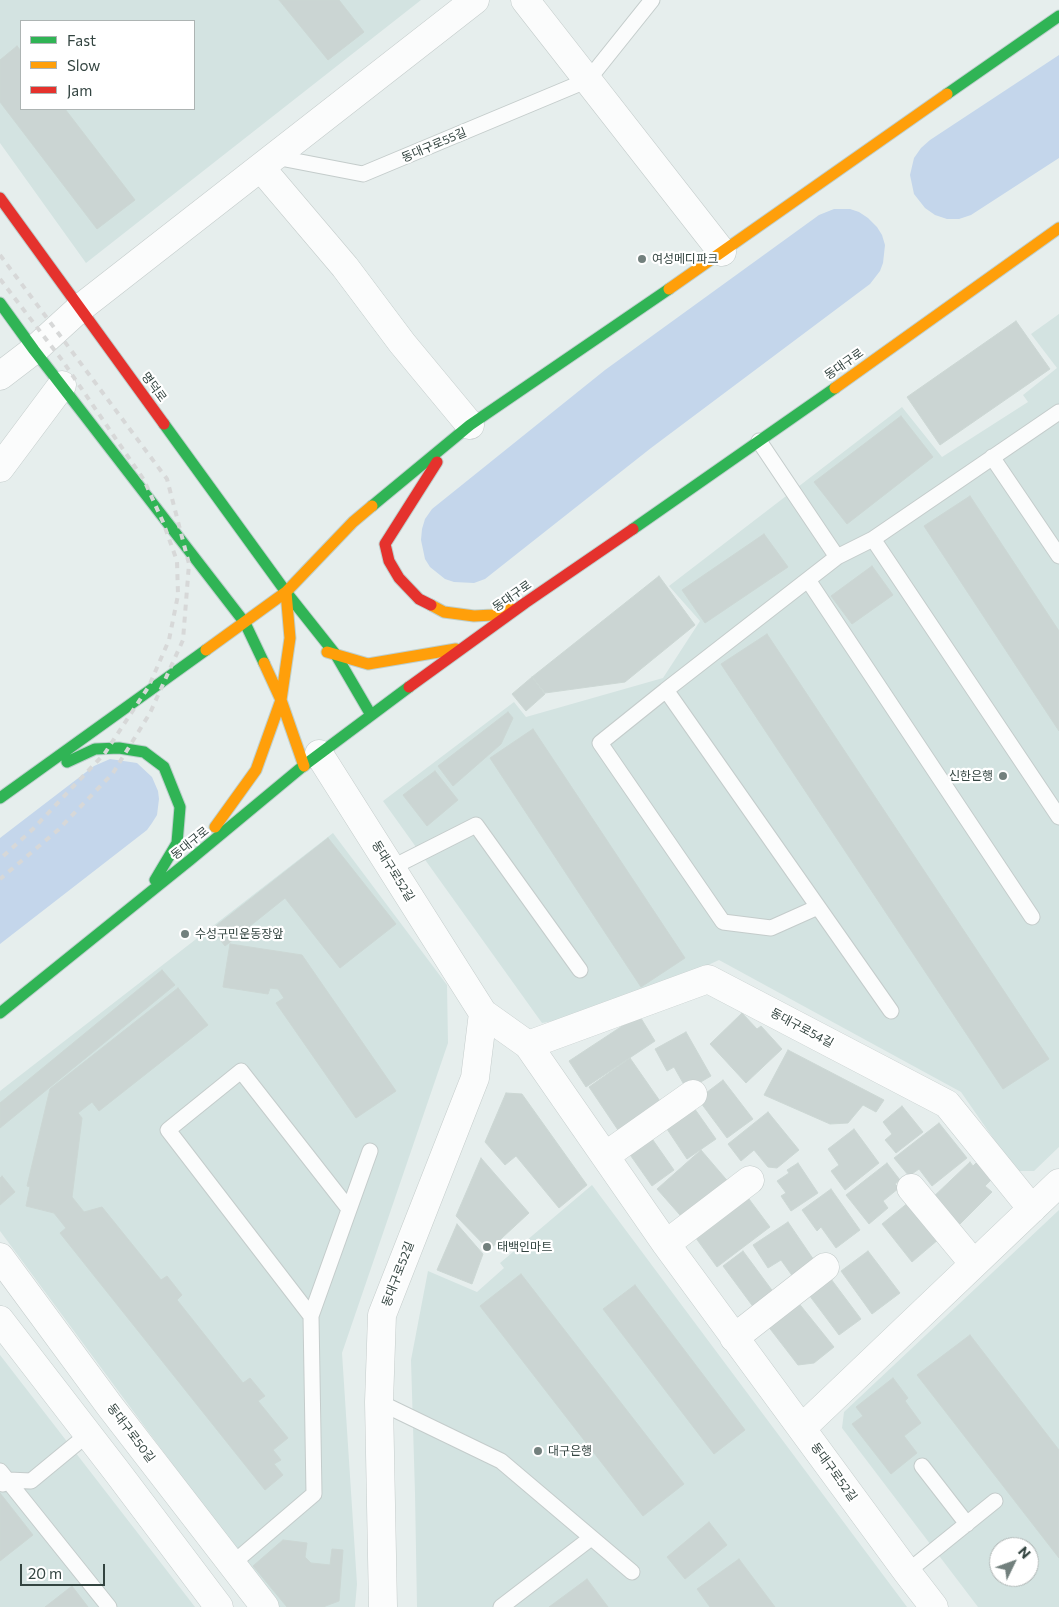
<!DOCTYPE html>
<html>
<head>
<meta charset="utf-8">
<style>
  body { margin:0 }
  #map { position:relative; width:1059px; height:1607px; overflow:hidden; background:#e6eeed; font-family:Commissioner,sans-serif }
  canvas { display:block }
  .legend { position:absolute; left:20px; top:20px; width:175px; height:90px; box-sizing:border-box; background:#fff; border:1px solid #adb4b3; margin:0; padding:6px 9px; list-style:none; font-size:15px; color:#334440 }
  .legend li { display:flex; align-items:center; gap:10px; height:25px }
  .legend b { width:25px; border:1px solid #adb4b3 }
  .north { position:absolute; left:989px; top:1537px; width:50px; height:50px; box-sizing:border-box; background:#fff; border:1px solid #adb4b3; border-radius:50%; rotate:48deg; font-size:14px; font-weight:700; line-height:20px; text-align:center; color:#334440 }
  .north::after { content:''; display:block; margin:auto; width:18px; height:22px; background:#72807d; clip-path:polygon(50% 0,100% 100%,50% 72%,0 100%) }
  .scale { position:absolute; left:20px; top:1564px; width:85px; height:22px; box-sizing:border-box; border:2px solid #334440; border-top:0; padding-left:6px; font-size:15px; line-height:18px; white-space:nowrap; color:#334440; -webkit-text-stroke:4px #fff; paint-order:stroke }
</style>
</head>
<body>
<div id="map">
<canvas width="1059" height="1607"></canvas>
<ul class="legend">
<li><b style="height:6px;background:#30b455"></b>Fast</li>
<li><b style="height:6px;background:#ff9f0a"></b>Slow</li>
<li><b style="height:6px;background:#e5322d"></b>Jam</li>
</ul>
<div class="north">N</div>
<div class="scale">20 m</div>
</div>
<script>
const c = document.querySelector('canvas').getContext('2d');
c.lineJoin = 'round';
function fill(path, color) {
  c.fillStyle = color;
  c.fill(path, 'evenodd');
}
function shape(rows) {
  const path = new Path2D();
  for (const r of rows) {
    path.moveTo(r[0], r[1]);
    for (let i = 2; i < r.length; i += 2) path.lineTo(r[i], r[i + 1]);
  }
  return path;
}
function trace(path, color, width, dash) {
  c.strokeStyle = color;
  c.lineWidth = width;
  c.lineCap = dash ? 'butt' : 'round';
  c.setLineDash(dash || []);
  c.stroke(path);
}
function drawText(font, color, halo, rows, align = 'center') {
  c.font = font + ' Commissioner,"Noto Sans KR",sans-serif';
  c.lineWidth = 4.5;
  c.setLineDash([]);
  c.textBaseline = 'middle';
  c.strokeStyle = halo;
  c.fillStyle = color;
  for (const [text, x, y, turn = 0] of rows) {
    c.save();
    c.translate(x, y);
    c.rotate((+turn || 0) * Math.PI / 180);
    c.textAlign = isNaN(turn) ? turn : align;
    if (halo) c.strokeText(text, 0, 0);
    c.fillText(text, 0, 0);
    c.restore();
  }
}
fill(shape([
  [0,0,421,0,86,263,0,143],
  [21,21,194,21,194,109,21,109],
  [1059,314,1059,1147,1034,1171,1016,1171,961,1092,719,960,605,1012,542,1023,383,801,514,702,526,717,663,678,700,621,669,586,902,407,942,457,1028,402,1023,395,1057,368,1031,334],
  [333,833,447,985,448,1043,342,1353,357,1584,355,1607,278,1607,0,1231,0,1091],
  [592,1185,907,1607,417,1607,415,1493,411,1360,428,1271,477,1292,504,1268,500,1263],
  [1059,1210,1059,1607,978,1607,842,1428,844,1412],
  [999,1547,1029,1547,1029,1577,999,1577],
  [0,1355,195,1607,0,1607]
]), '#d3e3e1');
fill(shape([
  [1059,55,1059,158,971,215,959,219,947,219,935,215,925,208,914,194,910,175,914,158,921,148,930,140],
  [834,209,850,209,859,212,868,218,877,227,882,235,885,245,883,263,880,271,870,284,651,448,485,579,474,583,454,582,445,579,430,567,425,559,421,540,422,529,425,519,432,509,605,370,819,215],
  [110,759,137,763,152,777,158,791,159,799,157,815,152,823,147,830,0,944,0,838,94,766]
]), '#c4d6eb');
const building = shape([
  [279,0,339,0,364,32,328,60,279,0],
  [17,46,21,51,21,109,65,109,135,200,97,229,0,102,0,60,17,46],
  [1016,321,1050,369,940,445,907,397,1016,321],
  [901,416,933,457,847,524,814,482,901,416],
  [970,496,1059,631,1059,731,924,526,970,496],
  [764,534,788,567,705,623,682,590,764,534],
  [872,566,893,595,852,624,831,596,872,566],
  [659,576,695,625,625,682,545,693,532,677,659,576],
  [767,634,1049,1059,1003,1089,721,664,767,634],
  [532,677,545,694,526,711,512,694,532,677],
  [508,712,513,718,501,744,453,786,438,766,508,712],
  [533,729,685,958,641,987,490,758,533,729],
  [435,771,458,800,427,826,403,795,435,771],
  [328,838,396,924,340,968,285,898,225,946,212,929,328,838],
  [230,944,302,955,396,1091,356,1118,276,1003,284,998,278,989,270,988,268,994,223,987,230,944],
  [162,970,175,985,0,1128,0,1103,162,970],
  [178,988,208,1025,99,1111,92,1102,78,1113,82,1118,72,1197,84,1212,102,1207,161,1280,167,1276,182,1295,177,1300,243,1383,250,1378,265,1396,258,1401,288,1438,273,1450,281,1460,274,1464,283,1475,265,1490,60,1233,66,1228,54,1213,26,1206,30,1187,27,1186,50,1089,178,988],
  [742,1013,757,1029,761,1026,782,1049,746,1083,710,1044,742,1013],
  [639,1015,655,1041,586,1087,569,1061,639,1015],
  [686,1032,711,1076,687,1090,674,1067,667,1071,655,1049,686,1032],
  [788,1050,884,1100,876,1112,863,1105,848,1123,830,1124,764,1095,788,1050],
  [630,1058,662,1104,620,1133,589,1087,630,1058],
  [723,1080,753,1119,727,1138,698,1099,723,1080],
  [506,1093,522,1094,587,1185,559,1208,516,1156,505,1165,485,1142,506,1093],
  [692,1105,716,1139,687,1159,663,1123,692,1105],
  [902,1106,923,1132,896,1153,885,1140,892,1134,883,1122,902,1106],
  [768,1112,799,1150,777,1168,768,1167,754,1150,741,1161,728,1144,768,1112],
  [939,1123,967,1158,932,1186,919,1169,909,1176,894,1158,939,1123],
  [854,1129,879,1163,845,1190,831,1171,839,1165,828,1149,854,1129],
  [648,1133,674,1170,652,1186,626,1149,648,1133],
  [701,1150,731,1185,687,1223,657,1189,701,1150],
  [481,1158,529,1213,489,1250,456,1216,481,1158],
  [970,1162,973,1166,977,1162,993,1178,985,1186,992,1192,957,1227,930,1200,970,1162],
  [798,1163,818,1193,791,1211,781,1196,786,1193,777,1181,789,1173,787,1170,798,1163],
  [887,1163,900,1180,895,1184,899,1188,883,1201,888,1208,869,1224,846,1195,887,1163],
  [2,1176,15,1192,0,1205,0,1178,2,1176],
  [831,1189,860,1230,836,1248,821,1227,817,1231,802,1210,831,1189],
  [743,1191,770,1227,717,1267,690,1230,743,1191],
  [909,1202,939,1239,912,1262,882,1224,909,1202],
  [788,1222,818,1266,796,1281,781,1260,768,1268,753,1245,788,1222],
  [457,1224,483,1254,472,1284,437,1270,457,1224],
  [743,1251,777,1297,757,1312,723,1266,743,1251],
  [868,1251,900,1293,872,1314,841,1271,868,1251],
  [521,1274,684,1484,643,1516,480,1306,521,1274],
  [831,1279,861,1319,839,1335,809,1295,831,1279],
  [635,1285,745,1430,714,1454,603,1309,635,1285],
  [797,1301,834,1347,814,1363,798,1365,764,1321,797,1301],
  [970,1335,1059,1450,1059,1558,917,1375,970,1335],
  [893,1378,908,1398,905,1401,921,1423,904,1436,917,1453,891,1474,852,1424,863,1416,856,1407,893,1378],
  [0,1493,33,1535,0,1561,0,1493],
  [709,1522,727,1545,685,1579,667,1557,709,1522],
  [283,1540,307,1543,305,1557,311,1563,330,1565,332,1549,343,1550,339,1601,323,1607,287,1607,253,1566,283,1540],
  [739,1559,775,1607,710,1607,697,1589,739,1559],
  [587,1579,608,1607,549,1607,587,1579],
  [72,1586,88,1607,45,1607,72,1586]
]);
fill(building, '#cbd5d3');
trace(building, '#ccd7d4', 1);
const lane = shape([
  [275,157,363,174,588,80,652,0],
  [759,441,837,557,873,539,1059,817],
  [992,457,1059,556],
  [873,539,1059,412],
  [837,557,666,690,891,1011],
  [808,580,1032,917],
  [666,690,600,743,723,922,771,928,818,907],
  [391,868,476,825,580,970],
  [311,1316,168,1130,241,1071,349,1209],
  [379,1402,501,1461,632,1572],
  [922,1466,967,1524],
  [0,1471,109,1607],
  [3,1484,8,1480,31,1481,88,1434],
  [232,1564,314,1494,311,1316,370,1151],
  [907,1572,995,1501],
  [501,1607,591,1538]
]);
const street = shape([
  [525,0,722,252],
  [261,168,345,267,402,343,470,425],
  [0,376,34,350,79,309,475,0],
  [0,468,62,385],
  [319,754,483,1013,528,1045,666,1244,907,1572,934,1607],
  [528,1045,708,979,947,1104,1032,1209],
  [605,1156,693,1094],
  [911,1188,974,1264],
  [666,1244,750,1180],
  [0,1257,109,1405,265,1607],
  [0,1320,118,1473,219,1607],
  [734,1338,825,1267],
  [802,1428,1059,1183],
  [383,1607,379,1402,382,1315,475,1078,483,1013]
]);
const fast = shape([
  [947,94,1059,16],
  [0,303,34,350,245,623,264,663],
  [164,424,286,592,336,655,371,715],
  [372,506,470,425,669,289],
  [633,529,835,388],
  [67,762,95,749,119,748,144,752,164,767,180,807,177,843,155,880],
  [0,798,206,650],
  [0,1013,190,860,302,767,409,687]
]);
const slow = shape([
  [669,289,947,94],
  [835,388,1059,228],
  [431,605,444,612,474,616,493,615,510,608],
  [206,650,286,592,353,522,372,506],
  [327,652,368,664,456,649],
  [264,663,281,700,304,766],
  [215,827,256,770,281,700,290,638,286,592]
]);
const jam = shape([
  [0,198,164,424],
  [431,605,419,599,399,578,389,561,385,544,437,462],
  [409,687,525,603,633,529]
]);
trace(lane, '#c4cccb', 17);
trace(street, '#c4cccb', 29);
trace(fast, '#becfcd', 13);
trace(slow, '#becfcd', 13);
trace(jam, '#becfcd', 13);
trace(lane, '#fbfcfc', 15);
trace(street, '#fbfcfc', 28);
trace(fast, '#30b455', 11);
trace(slow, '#ff9f0a', 11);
trace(jam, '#e5322d', 11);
trace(shape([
  [0,255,167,479,189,564,183,640,150,713,113,773,58,830,0,879],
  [0,279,62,360,144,480,163,522,177,561,178,595,169,640,149,686,105,753,33,829,0,859]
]), '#d7d8d8', 4, [6, 6]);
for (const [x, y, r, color] of [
  [642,259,5,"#72807d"],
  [1003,776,5,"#72807d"],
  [185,934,5,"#72807d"],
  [487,1247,5,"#72807d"],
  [538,1451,5,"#72807d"]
]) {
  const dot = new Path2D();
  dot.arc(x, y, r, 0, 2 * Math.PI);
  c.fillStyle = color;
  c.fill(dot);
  trace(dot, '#fff', 2);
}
drawText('12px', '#334440', '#fff', [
  ["동대구로55길",434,145,-23],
  ["동대구로",844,364,-35],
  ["명덕로",154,387,54],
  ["동대구로",512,596,-35],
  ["동대구로",190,843,-39],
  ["동대구로52길",393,871,58],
  ["동대구로54길",802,1028,28],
  ["동대구로52길",398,1274,-69],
  ["동대구로50길",131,1433,53],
  ["동대구로52길",834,1472,54]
]);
drawText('12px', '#334440', '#fff', [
  ["여성메디파크",652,259],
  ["신한은행",993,776,"right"],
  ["수성구민운동장앞",195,934],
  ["태백인마트",497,1247],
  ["대구은행",548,1451]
], 'left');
</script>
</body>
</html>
